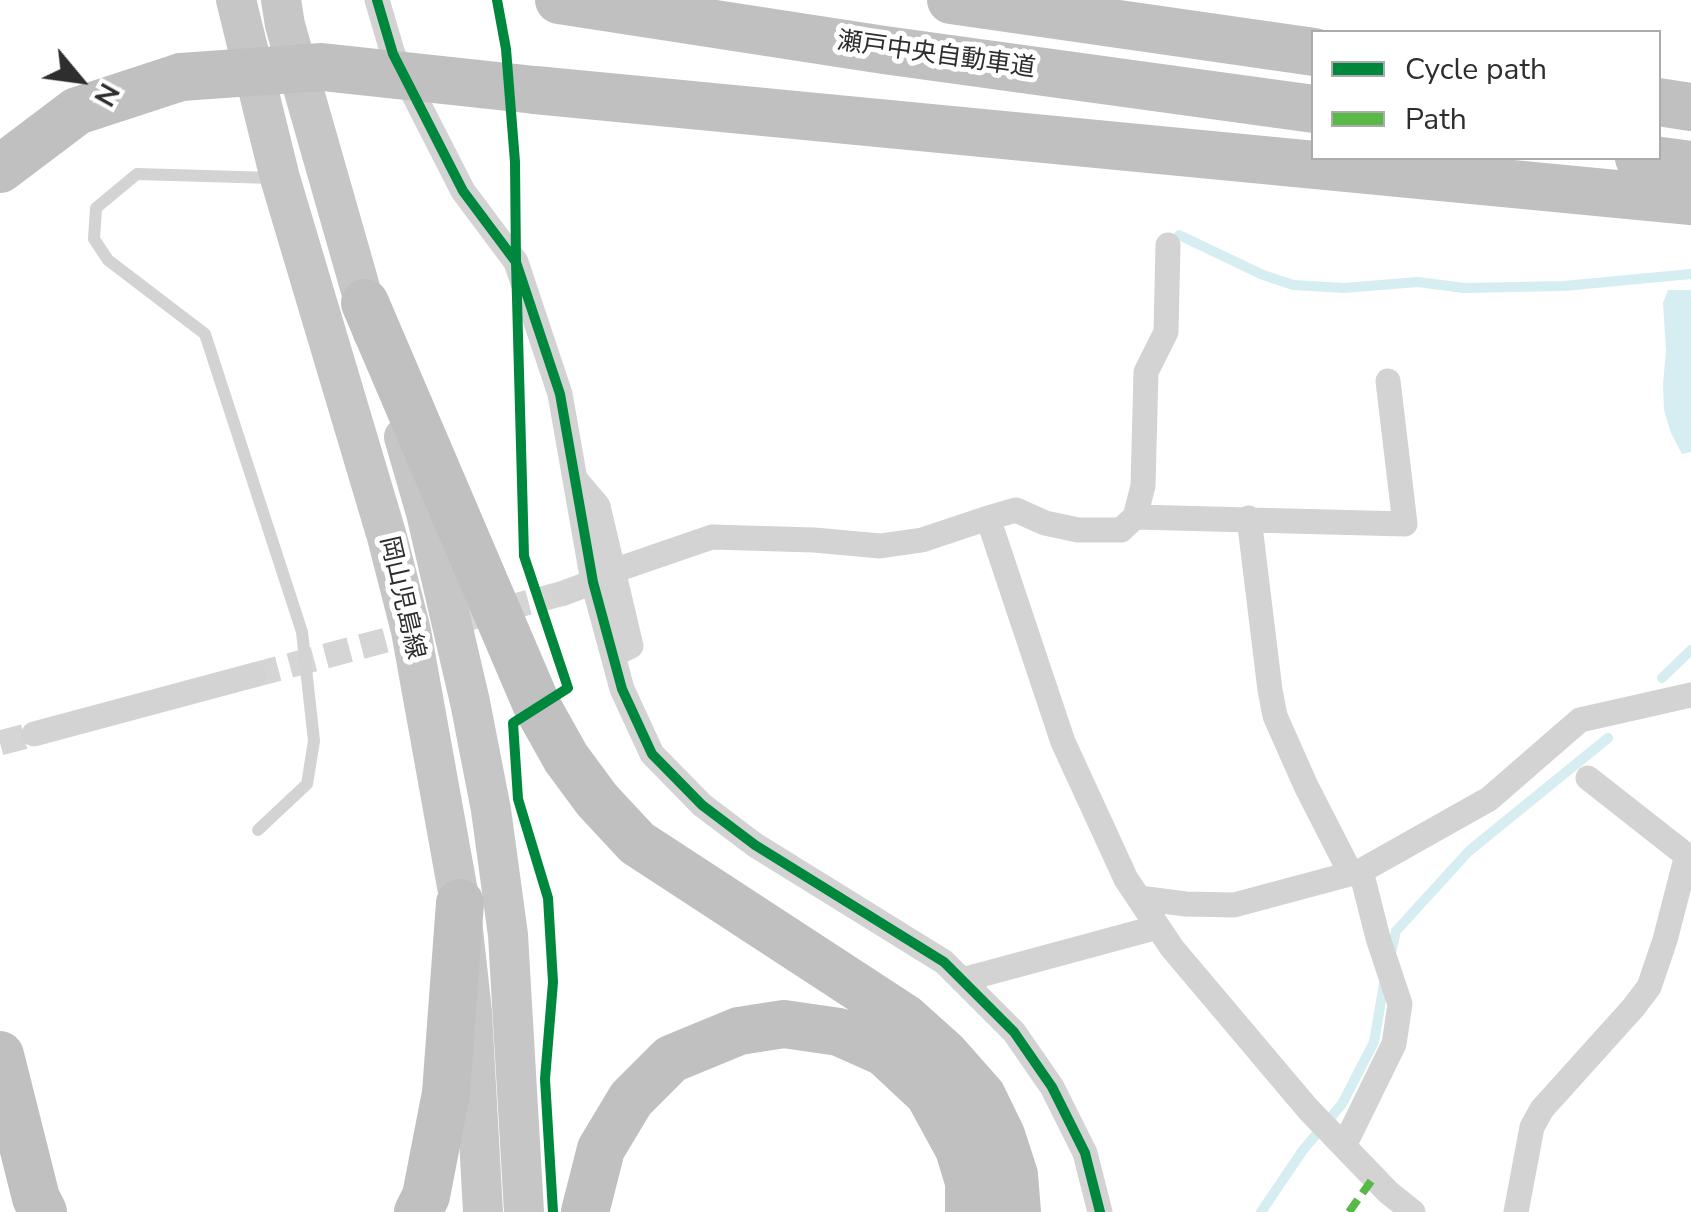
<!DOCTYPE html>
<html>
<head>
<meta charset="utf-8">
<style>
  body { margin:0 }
  #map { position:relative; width:1691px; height:1212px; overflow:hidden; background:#fff; font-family:"Nunito Sans",sans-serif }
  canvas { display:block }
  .legend { position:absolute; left:1311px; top:30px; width:350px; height:130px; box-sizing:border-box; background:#fff; border:2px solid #ababab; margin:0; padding:12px 18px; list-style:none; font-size:30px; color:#2e2e2e }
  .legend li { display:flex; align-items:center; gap:20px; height:50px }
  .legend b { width:50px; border:2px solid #ababab }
  .north { position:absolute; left:30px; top:30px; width:100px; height:100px; -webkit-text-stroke:8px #fff; paint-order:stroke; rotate:119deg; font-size:28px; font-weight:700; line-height:40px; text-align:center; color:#2e2e2e }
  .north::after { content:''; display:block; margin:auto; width:35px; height:45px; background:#2e2e2e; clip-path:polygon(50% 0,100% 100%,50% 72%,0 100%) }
</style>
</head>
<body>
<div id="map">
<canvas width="1691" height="1212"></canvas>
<ul class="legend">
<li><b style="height:12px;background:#00873e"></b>Cycle path</li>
<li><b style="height:12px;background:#58b947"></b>Path</li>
</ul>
<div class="north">N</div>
</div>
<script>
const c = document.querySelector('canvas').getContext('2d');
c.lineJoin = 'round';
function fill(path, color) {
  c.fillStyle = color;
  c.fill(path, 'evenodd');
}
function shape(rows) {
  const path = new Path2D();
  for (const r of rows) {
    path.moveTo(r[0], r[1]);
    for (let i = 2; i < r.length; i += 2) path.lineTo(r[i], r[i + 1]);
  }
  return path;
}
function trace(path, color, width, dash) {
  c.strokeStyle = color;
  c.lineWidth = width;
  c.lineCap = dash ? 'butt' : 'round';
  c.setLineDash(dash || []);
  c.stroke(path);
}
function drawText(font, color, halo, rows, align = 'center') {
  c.font = font + ' "Nunito Sans","Noto Sans JP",sans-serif';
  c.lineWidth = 10;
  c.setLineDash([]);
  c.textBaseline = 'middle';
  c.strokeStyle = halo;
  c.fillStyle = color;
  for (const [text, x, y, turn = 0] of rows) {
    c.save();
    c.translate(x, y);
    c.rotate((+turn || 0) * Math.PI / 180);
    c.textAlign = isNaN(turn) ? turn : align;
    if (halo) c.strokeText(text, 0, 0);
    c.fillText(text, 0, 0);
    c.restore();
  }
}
fill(shape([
  [1668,290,1691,290,1691,452,1682,454,1671,433,1664,410,1663,384,1666,351,1663,303]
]), '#d6edf2');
trace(shape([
  [1179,235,1263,275,1293,285,1344,288,1418,282,1464,288,1564,286,1691,274],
  [1662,678,1691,650],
  [1390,957,1396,931,1469,851,1608,738],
  [1261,1212,1303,1150,1342,1104,1374,1042,1385,978]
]), '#d6edf2', 10);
trace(shape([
  [254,675,564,593],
  [0,743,34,734]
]), '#d5d5d5', 25, [25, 12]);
trace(shape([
  [258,830,307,784,314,741,302,632,205,334,108,260,94,239,96,208,137,174,273,178]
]), '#d3d3d3', 12);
trace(shape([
  [377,0,393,54,463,191,516,262,560,394,593,582,622,689,652,754,702,805,755,845,944,962,1014,1032,1052,1087,1085,1153,1100,1212],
  [576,480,598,506,631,646,613,655],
  [1135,517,1143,486,1146,372,1166,332,1168,245],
  [988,518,1016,510,1045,523,1078,530,1121,530,1135,517,1405,524,1388,381],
  [1249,518,1270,690,1275,716,1306,786,1351,874],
  [613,571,712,537,814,540,880,546,922,540,988,518,1063,742,1126,879,1172,948,1308,1109,1388,1192,1413,1212],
  [564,593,593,582],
  [34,734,254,675],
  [1588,778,1691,859],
  [1139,898,1186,904,1234,905,1361,871],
  [962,980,1158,927],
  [1344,1146,1394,1044,1400,1004,1378,938,1361,871,1489,799,1580,720,1691,695],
  [1516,1212,1532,1127,1542,1109,1633,1008,1649,987,1665,940,1687,855]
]), '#d3d3d3', 25);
trace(shape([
  [236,0,280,178,387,537,411,631,460,903,472,1012,483,1212],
  [281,0,285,25,373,333],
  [404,437,426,513,470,702,491,810,508,935,524,1212]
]), '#c6c6c6', 40);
trace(shape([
  [559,0,884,50,1314,109],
  [951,0,1314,52],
  [535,90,1691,201],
  [1658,102,1691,107],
  [1639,158,1691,165],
  [0,169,77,111,181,77],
  [365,303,538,708,566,758,597,800,637,843,905,1018,944,1053,982,1096,1001,1135,1014,1175,1017,1212],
  [0,1055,36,1198,43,1212],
  [418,1212,426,1196,446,1093,460,903],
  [585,1212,601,1149,631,1099,671,1059,739,1031,784,1024,839,1032,884,1052,929,1094,959,1149,969,1182,969,1212]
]), '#c0c0c0', 48);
trace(shape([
  [181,77,322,67,535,90]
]), '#c0c0c0', 48);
trace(shape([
  [1349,1212,1374,1177]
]), '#58b947', 8, [15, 8]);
trace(shape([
  [377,0,393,54,463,191,516,262,560,394,593,582,622,689,652,754,702,805,755,845,944,962,1014,1032,1052,1087,1085,1153,1100,1212],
  [497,0,506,49,515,162,516,262,524,556,568,688,513,723,518,799,548,898,553,982,545,1079,553,1212]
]), '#00873e', 10);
drawText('25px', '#2e2e2e', '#fff', [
  ["瀬戸中央自動車道",936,56,8],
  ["岡山児島線",401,598,77]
]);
</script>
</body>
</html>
